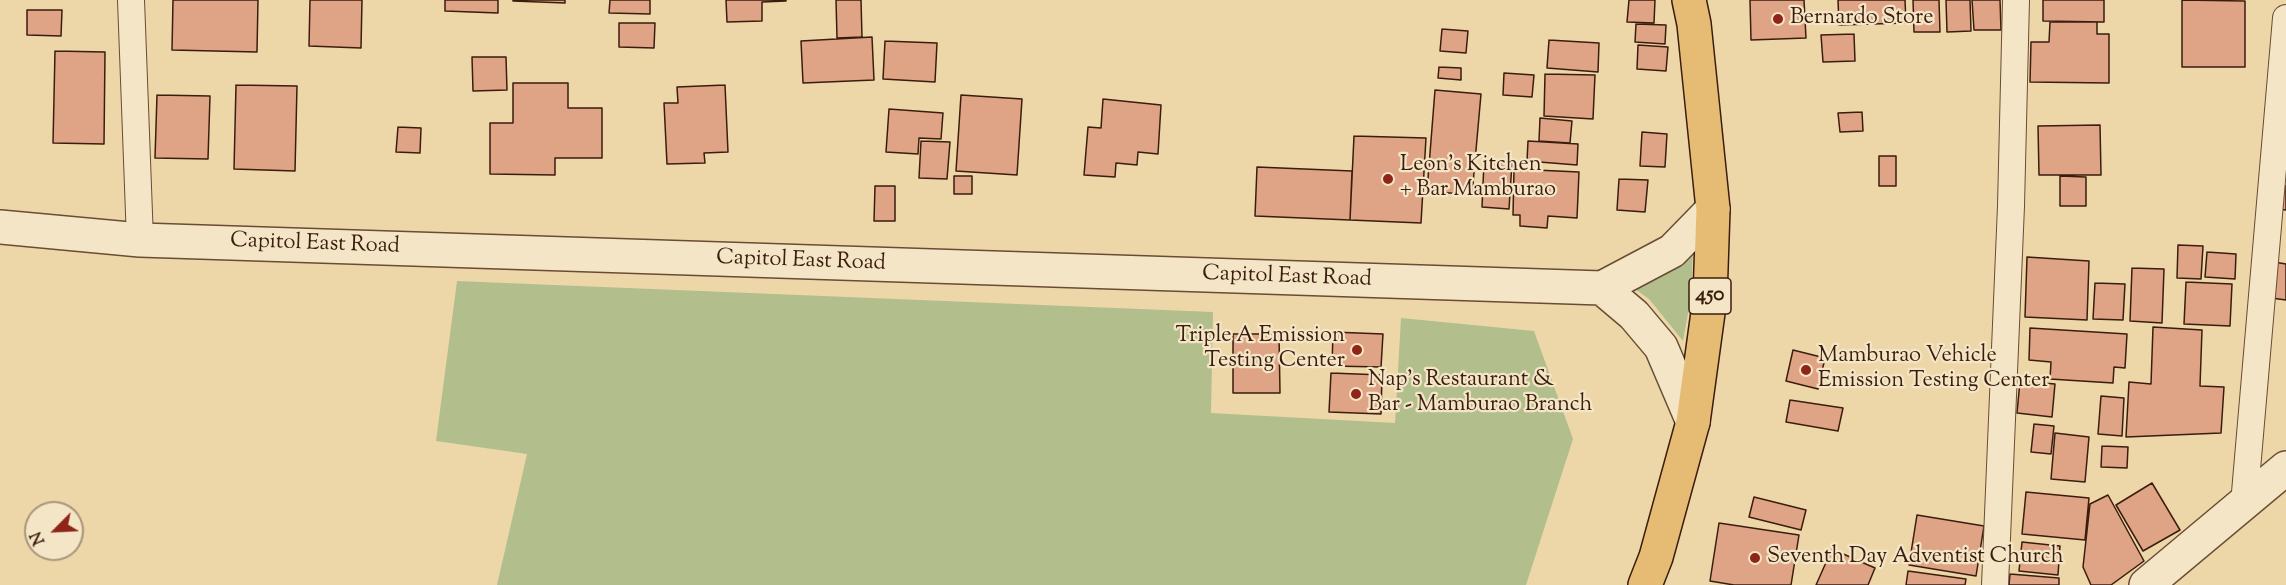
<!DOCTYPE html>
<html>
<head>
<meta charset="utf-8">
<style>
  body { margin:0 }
  #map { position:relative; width:2286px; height:585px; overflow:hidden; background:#edd7a8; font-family:"Sorts Mill Goudy",serif }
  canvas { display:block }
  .north { position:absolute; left:24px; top:501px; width:60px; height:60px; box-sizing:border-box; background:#f3e5c6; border:2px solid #a9957c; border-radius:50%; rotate:246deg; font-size:16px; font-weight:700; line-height:24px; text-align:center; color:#3b1d0e }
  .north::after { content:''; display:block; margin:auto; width:21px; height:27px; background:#8f2418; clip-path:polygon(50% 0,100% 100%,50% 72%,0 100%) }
</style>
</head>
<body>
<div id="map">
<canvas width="2286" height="585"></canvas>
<div class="north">N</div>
</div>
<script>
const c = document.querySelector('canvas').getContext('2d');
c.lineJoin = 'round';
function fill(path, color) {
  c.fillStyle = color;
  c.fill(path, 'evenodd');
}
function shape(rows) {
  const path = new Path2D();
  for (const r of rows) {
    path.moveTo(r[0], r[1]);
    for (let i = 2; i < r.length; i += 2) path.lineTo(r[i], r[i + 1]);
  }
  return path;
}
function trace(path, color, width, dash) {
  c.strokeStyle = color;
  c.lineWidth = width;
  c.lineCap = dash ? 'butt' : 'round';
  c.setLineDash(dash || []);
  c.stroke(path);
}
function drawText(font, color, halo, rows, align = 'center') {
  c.font = font + ' "Sorts Mill Goudy",serif';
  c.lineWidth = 4.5;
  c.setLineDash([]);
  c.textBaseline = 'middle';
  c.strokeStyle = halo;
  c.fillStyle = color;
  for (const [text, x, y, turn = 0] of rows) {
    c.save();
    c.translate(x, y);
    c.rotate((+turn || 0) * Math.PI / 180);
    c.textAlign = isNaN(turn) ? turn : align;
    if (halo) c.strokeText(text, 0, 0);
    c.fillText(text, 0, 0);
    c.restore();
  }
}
fill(shape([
  [1693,250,1691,297,1683,341,1649,299,1632,287,1652,281,1668,272],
  [457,281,1213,312,1211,413,1395,423,1401,318,1534,331,1573,439,1526,585,497,585,527,454,436,441]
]), '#b2bf8d');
const building = shape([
  [173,0,258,0,257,52,172,50,173,0],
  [310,0,362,0,361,48,309,46,310,0],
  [445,0,498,0,498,13,445,11,445,0],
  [513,0,565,0,565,3,513,1,513,0],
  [610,0,650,0,650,14,609,13,610,0],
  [726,0,786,0,786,1,762,2,762,21,727,22,726,0],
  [836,0,861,0,862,37,837,38,836,0],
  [1629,0,1655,0,1654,23,1627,22,1629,0],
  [1750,0,1804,0,1806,38,1751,40,1750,0],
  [1838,0,1905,0,1906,23,1839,25,1838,0],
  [1913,0,1939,0,1940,32,1914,32,1913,0],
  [1946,0,1970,0,1971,31,1947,32,1946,0],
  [1972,0,2000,0,2001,30,1974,30,1972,0],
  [2043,0,2104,0,2104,22,2043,21,2043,0],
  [2182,0,2245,1,2245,67,2182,67,2182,0],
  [27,10,62,10,61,36,27,35,27,10],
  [2050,22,2097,22,2097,34,2109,34,2109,83,2030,82,2031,42,2049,42,2050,22],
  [619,23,655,23,654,48,619,47,619,23],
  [1636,24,1666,25,1665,44,1635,42,1636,24],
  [1442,29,1468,31,1466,53,1440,51,1442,29],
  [1854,34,1855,61,1823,62,1821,35,1854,34],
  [872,37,874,80,803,83,801,41,872,37],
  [1549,40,1599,43,1598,72,1547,68,1549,40],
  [885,41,937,43,935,82,883,79,885,41],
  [1638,45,1668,47,1666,71,1637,69,1638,45],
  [55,51,105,52,104,144,53,143,55,51],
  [472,57,506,57,507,90,473,91,472,57],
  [1439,67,1461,68,1461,80,1438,78,1439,67],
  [1504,73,1534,75,1532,97,1503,95,1504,73],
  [1545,74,1595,75,1593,119,1544,116,1545,74],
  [513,83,568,83,568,108,602,108,602,158,555,158,555,175,490,174,490,123,513,123,513,83],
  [236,85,297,86,295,171,234,169,236,85],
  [725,85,728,152,704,153,705,163,667,164,664,103,678,103,677,87,725,85],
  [1435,90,1481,94,1472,195,1427,191,1435,90],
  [157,95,210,96,208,159,155,158,157,95],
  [961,95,1022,99,1017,175,956,171,961,95],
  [1103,99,1161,105,1158,154,1138,152,1137,165,1116,163,1115,177,1084,175,1088,127,1101,128,1103,99],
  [889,109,943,113,941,139,919,138,918,154,886,152,889,109],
  [1862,112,1863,131,1840,132,1838,113,1862,112],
  [1540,118,1572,121,1570,143,1539,141,1540,118],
  [2100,125,2101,175,2039,175,2038,126,2100,125],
  [398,127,421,128,420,153,396,152,398,127],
  [1642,132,1667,134,1665,167,1640,166,1642,132],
  [1354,136,1426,138,1421,223,1350,220,1354,136],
  [921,141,950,142,947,179,919,178,921,141],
  [1528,141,1578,144,1577,165,1527,161,1528,141],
  [1879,156,1896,156,1896,186,1879,186,1879,156],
  [1484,162,1512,163,1509,209,1482,207,1484,162],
  [1257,167,1352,171,1350,220,1255,216,1257,167],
  [1514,169,1579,172,1577,218,1548,216,1547,228,1520,226,1520,215,1513,215,1514,169],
  [954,176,972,176,972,194,954,194,954,176],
  [2060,176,2086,177,2086,206,2060,206,2060,176],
  [1619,179,1648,180,1645,212,1617,210,1619,179],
  [2280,185,2286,186,2286,210,2278,209,2280,185],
  [875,186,895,186,895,221,874,221,875,186],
  [2178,245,2203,246,2201,279,2177,278,2178,245],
  [2207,252,2236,254,2235,279,2205,277,2207,252],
  [2027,257,2089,261,2087,320,2025,317,2027,257],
  [2268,261,2286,264,2286,300,2264,297,2268,261],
  [2132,268,2164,269,2162,323,2130,321,2132,268],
  [2186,282,2232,284,2230,326,2184,324,2186,282],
  [2095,283,2125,284,2123,320,2093,319,2095,283],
  [2153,327,2202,330,2200,386,2224,387,2221,433,2126,437,2129,382,2151,384,2153,327],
  [2030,328,2127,334,2125,368,2114,367,2113,383,2050,379,2051,362,2029,360,2030,328],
  [1333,332,1383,334,1381,367,1332,366,1333,332],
  [1233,334,1279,334,1280,393,1233,393,1233,334],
  [1793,350,1825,358,1818,389,1786,381,1793,350],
  [1331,373,1382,375,1381,414,1329,412,1331,373],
  [2020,381,2055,384,2052,417,2017,413,2020,381],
  [2101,396,2124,398,2122,436,2098,434,2101,396],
  [1790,400,1843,408,1838,431,1786,422,1790,400],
  [2034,424,2054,426,2051,454,2031,452,2034,424],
  [2055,433,2089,437,2085,482,2051,479,2055,433],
  [2102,446,2128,447,2127,468,2101,467,2102,446],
  [2152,483,2180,530,2143,551,2116,505,2152,483],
  [2026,492,2089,498,2085,540,2022,534,2026,492],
  [2108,495,2144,561,2111,585,2091,585,2083,567,2090,504,2108,495],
  [1754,497,1806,510,1801,530,1749,517,1754,497],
  [1917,515,1984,526,1976,576,1909,565,1917,515],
  [1719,523,1799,535,1791,585,1734,585,1710,581,1719,523],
  [2022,542,2060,546,2058,575,2019,571,2022,542],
  [1832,549,1875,568,1868,585,1816,585,1832,549],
  [1908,571,1966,579,1965,585,1906,585,1908,571],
  [2010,574,2059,578,2059,585,2009,585,2010,574]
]);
fill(building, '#dfa385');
trace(building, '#3b1d0e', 1.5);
const minor = shape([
  [131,0,140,240],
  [2244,504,2286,18],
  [1995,585,2011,206,2016,0]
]);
const tertiary = shape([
  [0,227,140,240,1602,288,1672,251,1713,209],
  [1602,288,1634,315,1661,347,1693,422],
  [2146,585,2286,468]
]);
const primary = shape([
  [1645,585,1656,557,1693,422,1710,298,1713,209,1694,24,1689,0]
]);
trace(minor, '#684c34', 28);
trace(tertiary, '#684c34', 36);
trace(primary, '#3b1d0e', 36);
trace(minor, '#f3e5c6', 26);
trace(tertiary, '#f3e5c6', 33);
trace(primary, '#e6bc74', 33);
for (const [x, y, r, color] of [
  [1778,19,6,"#8f2418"],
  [1388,179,6,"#8f2418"],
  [1357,350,6,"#8f2418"],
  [1806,370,6,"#8f2418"],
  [1356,394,6,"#8f2418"],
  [1755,558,6,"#8f2418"]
]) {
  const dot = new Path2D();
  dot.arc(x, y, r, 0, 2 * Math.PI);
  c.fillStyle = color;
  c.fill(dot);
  trace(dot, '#f3e5c6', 2);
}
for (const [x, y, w] of [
  [1710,296,42]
]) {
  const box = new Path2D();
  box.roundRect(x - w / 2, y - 18, w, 36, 4.5);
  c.fillStyle = '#f3e5c6';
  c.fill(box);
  trace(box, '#3b1d0e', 1.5);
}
drawText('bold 21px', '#3b1d0e', null, [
  ["450",1710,296]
]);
drawText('22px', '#3b1d0e', '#f3e5c6', [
  ["Bernardo Store",1790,19],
  ["Leon's Kitchen",1400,166],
  ["+ Bar Mamburao",1400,191],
  ["Triple A Emission",1345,337,"right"],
  ["Testing Center",1345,362,"right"],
  ["Mamburao Vehicle",1818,357],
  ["Emission Testing Center",1818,382],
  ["Nap's Restaurant &",1368,381],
  ["Bar - Mamburao Branch",1368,406],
  ["Seventh Day Adventist Church",1767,558]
], 'left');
drawText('22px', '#3b1d0e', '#f3e5c6', [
  ["Capitol East Road",315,245,2],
  ["Capitol East Road",801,262,2],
  ["Capitol East Road",1287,278,2]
]);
</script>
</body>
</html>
